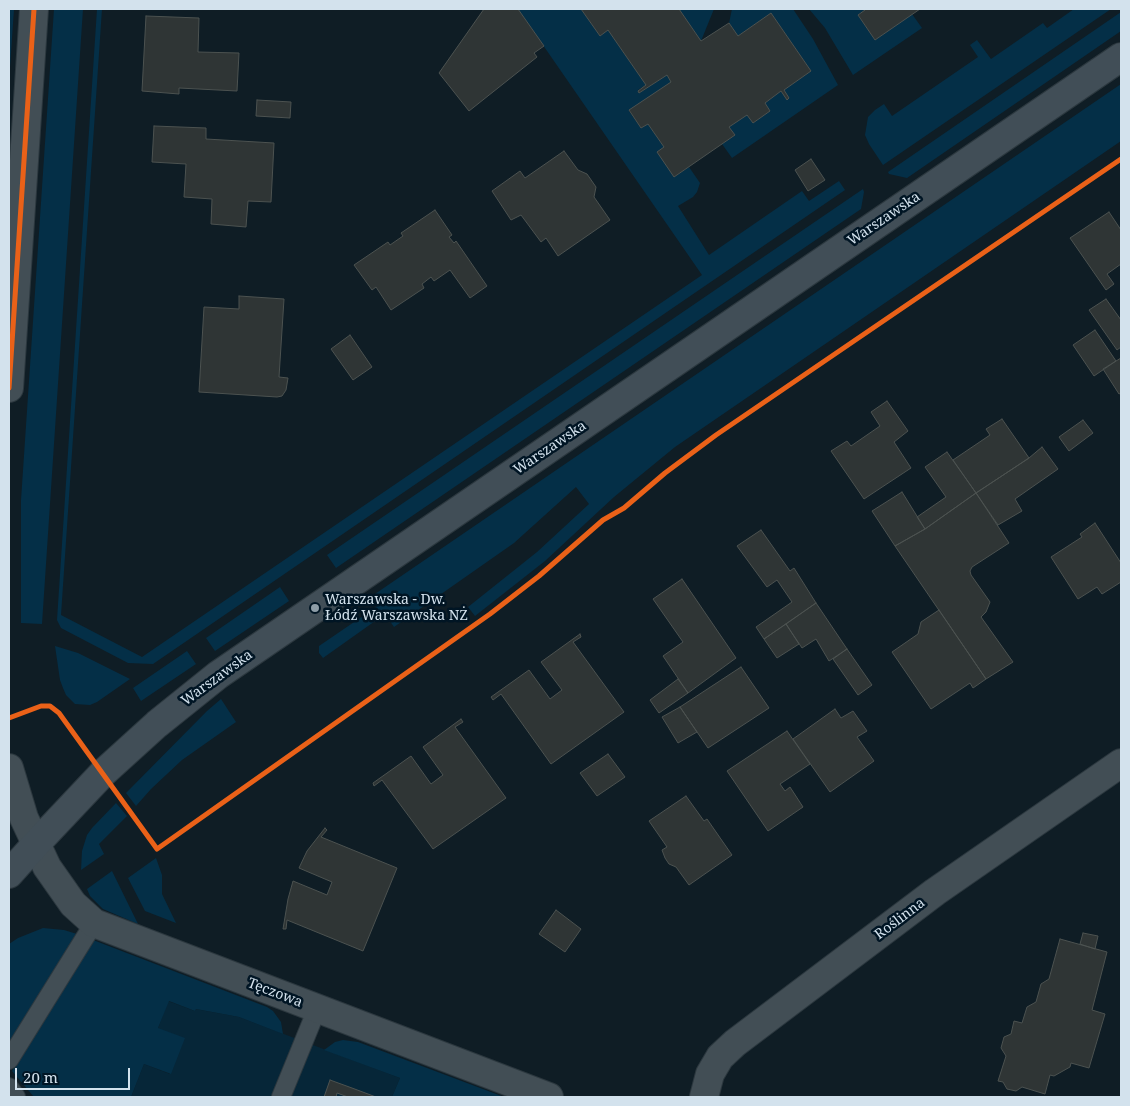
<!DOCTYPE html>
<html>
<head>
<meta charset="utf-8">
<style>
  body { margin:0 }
  #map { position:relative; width:1130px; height:1106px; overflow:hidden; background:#0f1d25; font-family:"Noto Serif",serif }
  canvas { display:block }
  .frame { position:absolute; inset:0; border:10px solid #d3e2ed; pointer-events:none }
  .scale { position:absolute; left:15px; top:1068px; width:115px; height:22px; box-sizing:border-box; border:2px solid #d3e2ed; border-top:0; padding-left:6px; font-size:15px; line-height:18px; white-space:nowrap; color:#d3e2ed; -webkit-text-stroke:4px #001524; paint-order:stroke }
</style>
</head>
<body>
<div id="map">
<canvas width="1130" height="1106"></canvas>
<div class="frame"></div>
<div class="scale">20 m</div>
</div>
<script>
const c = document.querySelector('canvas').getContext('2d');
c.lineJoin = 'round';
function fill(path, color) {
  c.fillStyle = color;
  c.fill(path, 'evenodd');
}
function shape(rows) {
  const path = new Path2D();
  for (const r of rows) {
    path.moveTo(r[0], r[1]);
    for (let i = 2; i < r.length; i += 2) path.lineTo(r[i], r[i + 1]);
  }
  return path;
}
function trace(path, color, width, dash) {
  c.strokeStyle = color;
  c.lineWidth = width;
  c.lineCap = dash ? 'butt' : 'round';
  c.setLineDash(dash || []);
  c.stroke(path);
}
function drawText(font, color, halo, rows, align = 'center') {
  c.font = font + ' "Noto Serif",serif';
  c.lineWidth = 5;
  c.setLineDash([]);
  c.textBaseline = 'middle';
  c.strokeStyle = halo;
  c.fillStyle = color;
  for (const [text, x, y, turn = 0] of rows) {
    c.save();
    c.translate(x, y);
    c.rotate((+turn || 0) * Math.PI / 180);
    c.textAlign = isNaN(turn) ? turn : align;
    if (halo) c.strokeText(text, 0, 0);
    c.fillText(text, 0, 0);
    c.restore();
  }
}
fill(shape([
  [168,1001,195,1011,196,1009,239,1017,400,1078,392,1097,131,1097,144,1064,170,1074,158,1028]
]), '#062638');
fill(shape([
  [9,9,14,9,9,82],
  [54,9,83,9,42,624,21,623,21,500],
  [97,9,102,9,61,615,142,657,702,275,518,9,581,9,600,36,608,30,646,85,638,90,639,93,667,75,671,82,629,111,641,128,648,124,664,147,674,177,689,167,700,183,697,192,693,197,678,206,709,255,802,191,809,201,839,181,845,190,153,664,128,663,61,628,57,620],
  [679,9,714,9,701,41],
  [732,9,793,9,813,39,838,85,732,158,722,144,735,135,729,127,747,115,753,123,770,111,765,103,781,91,787,100,789,98,784,90,811,71,771,13,738,36,729,23],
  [809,9,864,9,865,10,858,15,875,40,912,14,922,28,853,75,825,28],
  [1074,9,1111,9,883,165,869,144,865,135,868,117,875,110,884,104,892,116,978,57,970,45,977,40,991,59,1043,23,1047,28],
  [1121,12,1121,31,907,178,889,174,888,172],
  [1121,84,1121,141,675,447,614,497,545,561,475,616,468,607,537,552,589,504,576,487,514,543,394,627,385,614,323,658,319,653,319,646,379,605,372,596],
  [863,189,864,192,861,209,336,568,327,555],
  [280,587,289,601,215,651,206,638],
  [55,646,78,653,130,679,97,702,90,705,75,704,66,695,63,688,60,680],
  [187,651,196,664,141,701,133,688],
  [221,699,236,722,182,760,151,789,136,806,126,793,207,711],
  [116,803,127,816,99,844,104,854,81,870,82,851,87,835,92,828],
  [156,858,162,875,162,894,176,923,145,911,128,878],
  [112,871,138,924,103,909,90,896,87,889],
  [43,928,64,930,77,934,9,1043,9,944,18,938],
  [93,940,267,1007,273,1011,281,1022,283,1034,239,1017,196,1009,195,1011,169,1001,158,1028,185,1038,171,1074,144,1064,131,1097,34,1097,12,1071],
  [343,1040,358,1042,504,1097,450,1097,446,1096,446,1097,392,1097,400,1078,324,1050,335,1042]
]), '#042f47');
const building = shape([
  [484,9,518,9,544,46,534,53,537,57,469,111,439,73,484,9],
  [581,9,679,9,701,41,729,23,738,36,771,13,811,71,784,90,789,98,787,100,781,91,765,103,770,111,753,123,747,115,729,127,735,135,674,177,657,152,664,147,648,124,641,128,629,110,671,82,667,75,639,93,638,91,646,85,608,30,600,36,581,9],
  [864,9,920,9,875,40,858,15,865,10,864,9],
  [146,16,199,18,198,52,239,53,237,91,179,88,179,94,142,91,146,16],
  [257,100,291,102,290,118,256,116,257,100],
  [154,126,206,128,206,139,274,143,271,202,248,201,246,227,211,224,212,199,184,197,186,164,152,162,154,126],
  [564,151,578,170,587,174,596,187,594,197,610,220,558,256,546,238,541,242,521,215,511,220,492,191,520,171,525,178,564,151],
  [811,159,825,180,808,191,795,170,811,159],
  [435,210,452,235,449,237,454,243,456,241,487,286,470,298,450,270,434,281,431,277,422,284,424,288,391,310,376,287,372,290,354,265,388,242,390,245,403,236,401,233,435,210],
  [1109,212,1121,230,1121,264,1107,274,1114,284,1106,290,1070,238,1109,212],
  [239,296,284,299,279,377,288,378,286,390,282,396,277,397,199,392,204,307,239,309,239,296],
  [1106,299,1121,320,1121,347,1117,350,1089,310,1106,299],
  [1095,330,1116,361,1094,376,1073,345,1095,330],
  [350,335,372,367,353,380,331,349,350,335],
  [1121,358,1121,393,1119,394,1103,369,1121,358],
  [887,401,908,431,894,442,911,468,864,499,831,451,847,441,851,446,880,426,871,412,887,401],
  [1002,419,1029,458,976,493,953,460,990,435,986,429,1002,419],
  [1083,420,1093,433,1069,451,1059,437,1083,420],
  [1042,447,1058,469,1015,499,1022,511,998,525,976,493,1029,458,1042,447],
  [947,452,976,493,925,529,917,517,946,497,925,467,947,452],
  [902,492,925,529,895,546,872,511,902,492],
  [976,493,1009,543,972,567,970,571,971,575,990,602,986,612,981,617,1013,662,986,679,895,546,925,529,976,493],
  [1095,523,1121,563,1121,582,1102,594,1097,587,1078,599,1051,557,1082,537,1080,534,1095,523],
  [761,530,790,571,794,568,816,603,764,639,756,627,792,602,777,580,767,587,737,546,761,530],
  [682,579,736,658,688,693,663,656,683,642,653,599,682,579],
  [816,603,847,649,829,661,816,639,802,648,786,624,816,603],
  [939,610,986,679,973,688,970,683,931,709,892,652,918,634,921,622,939,610],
  [786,624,799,644,777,658,764,639,786,624],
  [580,634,581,637,573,642,624,712,551,764,501,694,493,700,491,697,529,670,550,699,562,690,541,662,580,634],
  [847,649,872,685,858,695,833,659,847,649],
  [741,667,769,708,708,748,680,707,741,667],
  [678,679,688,693,659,713,650,700,678,679],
  [680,707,697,732,678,743,662,717,680,707],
  [835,709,841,718,853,711,867,731,857,737,874,761,830,792,793,739,835,709],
  [461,719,463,722,455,727,506,798,433,849,382,780,374,786,373,783,411,756,431,784,443,775,423,747,461,719],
  [787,731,810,764,780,784,785,791,790,787,803,807,768,831,727,771,787,731],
  [608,754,625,777,597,796,580,773,608,754],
  [686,796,704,821,707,819,732,855,689,885,676,867,669,864,665,858,662,850,667,847,649,821,686,796],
  [325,828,327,830,321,837,397,868,363,951,287,920,286,929,283,929,288,899,293,881,327,895,332,882,299,868,307,851,325,828],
  [556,910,581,929,565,952,539,934,556,910],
  [1083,933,1098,936,1095,949,1080,944,1083,933],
  [1060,939,1107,952,1092,1010,1105,1014,1089,1068,1071,1063,1070,1067,1054,1076,1050,1075,1045,1094,1022,1087,1016,1091,1007,1089,1003,1082,998,1081,1006,1056,1001,1048,1004,1037,1011,1034,1014,1021,1022,1023,1027,1007,1036,1002,1041,984,1049,979,1060,939],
  [330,1080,352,1088,376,1097,348,1097,337,1093,336,1097,324,1097,330,1080]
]);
fill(building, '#2f3535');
trace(building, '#4c5250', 1);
const lane = shape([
  [9,1060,94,923],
  [9,1087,16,1097],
  [281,1097,317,1009]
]);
const street = shape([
  [9,388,34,9],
  [9,768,24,818,47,867,73,904,94,923,549,1097],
  [704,1097,710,1074,720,1057,735,1043,935,892,1121,763]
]);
const secondary = shape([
  [9,874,36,844,103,773,157,724,218,675,1121,57]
]);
trace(lane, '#2c383f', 20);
trace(street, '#2c383f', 30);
trace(secondary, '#2c383f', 30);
trace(lane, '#424e55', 18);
trace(street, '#424e55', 28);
trace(secondary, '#414e57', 28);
trace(shape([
  [9,388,34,9],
  [9,718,41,706,50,706,59,713,157,849,490,614,539,576,603,520,624,508,665,473,716,435,1121,159]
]), '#ea6118', 5);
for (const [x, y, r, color] of [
  [315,608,5,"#8e9da7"]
]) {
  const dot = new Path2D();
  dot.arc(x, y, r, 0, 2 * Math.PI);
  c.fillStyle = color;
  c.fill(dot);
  trace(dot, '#001524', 2);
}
drawText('14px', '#d3e2ed', '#001524', [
  ["Warszawska",884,219,-34],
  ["Warszawska",550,448,-34],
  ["Warszawska",217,678,-36],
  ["Roślinna",900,919,-37],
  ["Tęczowa",275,993,21]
]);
drawText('14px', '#d3e2ed', '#001524', [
  ["Warszawska - Dw.",325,600],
  ["Łódź Warszawska NŻ",325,616]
], 'left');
</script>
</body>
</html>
